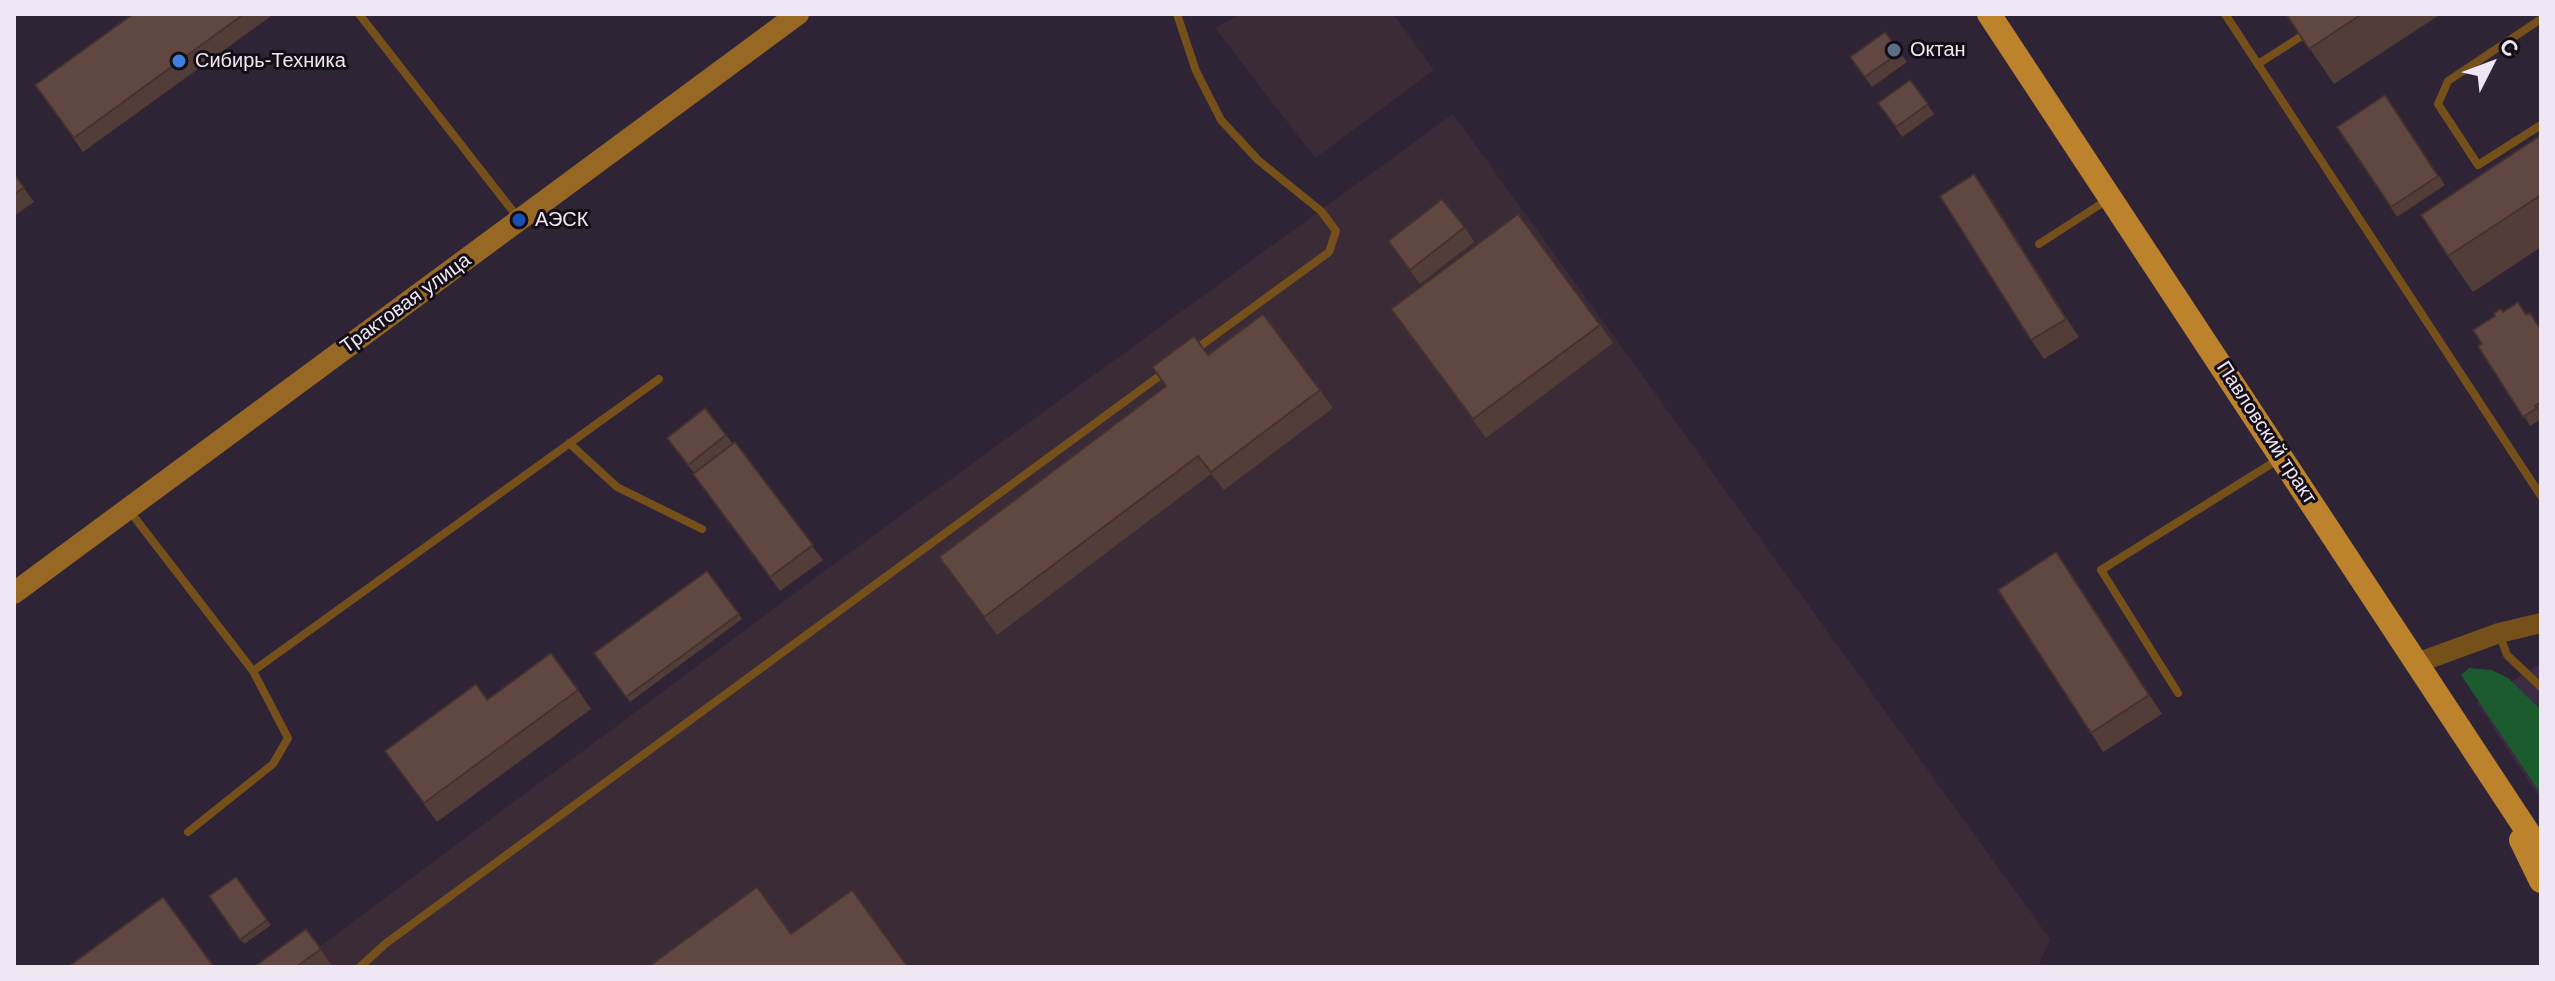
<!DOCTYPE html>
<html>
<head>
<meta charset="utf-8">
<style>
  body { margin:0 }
  #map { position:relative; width:2555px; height:981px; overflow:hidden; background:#2f2336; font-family:Helvetica,sans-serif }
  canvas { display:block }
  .frame { position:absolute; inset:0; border:16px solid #eee6f2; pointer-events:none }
  .north { position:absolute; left:2451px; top:24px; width:80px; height:80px; -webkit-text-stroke:6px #140f17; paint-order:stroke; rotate:48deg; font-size:22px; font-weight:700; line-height:32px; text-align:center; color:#eee6f2 }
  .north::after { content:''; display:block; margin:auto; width:28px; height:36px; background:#eee6f2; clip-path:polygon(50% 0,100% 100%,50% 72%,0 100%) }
</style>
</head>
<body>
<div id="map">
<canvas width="2555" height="981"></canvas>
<div class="frame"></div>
<div class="north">С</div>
</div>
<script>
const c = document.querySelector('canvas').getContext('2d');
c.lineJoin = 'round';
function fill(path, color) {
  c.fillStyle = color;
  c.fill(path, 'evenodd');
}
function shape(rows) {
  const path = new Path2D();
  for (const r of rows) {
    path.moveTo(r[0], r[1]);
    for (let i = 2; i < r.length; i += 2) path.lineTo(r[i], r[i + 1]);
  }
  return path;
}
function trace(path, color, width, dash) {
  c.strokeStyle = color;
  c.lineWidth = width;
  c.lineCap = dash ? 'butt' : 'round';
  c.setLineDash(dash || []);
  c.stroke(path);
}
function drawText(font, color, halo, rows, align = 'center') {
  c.font = font + ' Helvetica,sans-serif';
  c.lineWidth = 6;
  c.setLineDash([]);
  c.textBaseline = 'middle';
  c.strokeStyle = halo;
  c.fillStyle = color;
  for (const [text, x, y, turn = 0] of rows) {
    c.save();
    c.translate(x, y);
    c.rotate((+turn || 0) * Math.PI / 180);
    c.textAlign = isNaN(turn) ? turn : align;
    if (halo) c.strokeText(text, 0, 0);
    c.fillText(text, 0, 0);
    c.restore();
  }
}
fill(shape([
  [2541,663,2541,800,2477,703]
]), '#3b2b43');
fill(shape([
  [1240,14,1393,14,1434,70,1315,158,1215,28],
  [1453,114,2050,939,2038,967,292,967,845,556]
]), '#3a2b37');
fill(shape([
  [2469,668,2492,670,2508,678,2541,710,2541,794,2461,675]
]), '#1b5b2d');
trace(shape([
  [359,14,519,219],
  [1177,14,1196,71,1221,120,1258,160,1321,211,1336,231,1329,252,1192,352],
  [2225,14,2541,496],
  [2541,19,2448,81,2438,104,2478,165,2541,125],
  [2258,64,2308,32],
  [2039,244,2107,200],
  [569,443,617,487,702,529],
  [128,509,253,671,288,738,273,764,188,832],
  [2499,633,2507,655,2541,687],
  [253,671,659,379],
  [2178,693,2101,570,2279,459],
  [360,967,385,944,1165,372]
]), '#75501b', 8);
trace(shape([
  [2417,663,2499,633,2541,623]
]), '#75501b', 20);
trace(shape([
  [14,593,798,14]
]), '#976824', 22);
trace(shape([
  [1989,14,2541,852],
  [2521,840,2541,881]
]), '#bc822c', 24);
fill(shape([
  [133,14,274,14,83,152,35,85],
  [2286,14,2441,14,2334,84],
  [1885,32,1907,62,1872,87,1850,57],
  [1910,80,1934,114,1902,137,1878,103],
  [2385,96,2445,185,2397,217,2337,127],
  [2541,135,2541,247,2473,292,2448,256],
  [14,174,34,202,14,216],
  [1974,174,2079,337,2044,359,2031,340],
  [1465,227,1474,242,1420,284,1388,241],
  [1391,309,1600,325,1613,343,1486,438],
  [2503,312,2526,315,2541,329,2541,419,2530,426,2482,344],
  [1208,355,1320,390,1333,408,1224,490,1211,474,997,635,939,557,1166,387,1152,367],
  [726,435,823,560,780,591,703,488,694,473,667,438],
  [2056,552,2162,714,2103,752,2091,733],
  [707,571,742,619,630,702,594,653],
  [578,690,591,709,437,822,385,751],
  [236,877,271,925,244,944,209,896],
  [306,929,333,967,254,967]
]), '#533d38');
fill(shape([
  [1974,174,1987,192,2079,337,2066,319],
  [2056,552,2069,570,2162,714,2149,695]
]), '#44322e');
const building = shape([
  [133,14,244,14,74,138,35,85,133,14],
  [2286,14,2362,14,2309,49,2286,14],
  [1885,32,1900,52,1865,77,1850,57,1885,32],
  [1910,80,1928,104,1896,127,1878,103,1910,80],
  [2385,95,2438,176,2391,207,2337,127,2385,95],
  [2541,135,2541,195,2448,256,2421,215,2541,135],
  [14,174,24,187,14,195,14,174],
  [1974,174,2066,319,2031,340,1940,196,1974,174],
  [1442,199,1465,227,1410,270,1388,241,1442,199],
  [1518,214,1600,325,1473,419,1391,309,1518,214],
  [2518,302,2526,315,2530,313,2541,330,2541,402,2535,406,2537,408,2523,417,2478,346,2482,344,2473,330,2495,316,2494,313,2501,309,2503,312,2518,302],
  [1263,314,1320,390,1211,472,1198,456,984,617,939,557,1166,386,1152,367,1194,336,1208,355,1263,314],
  [705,408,726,435,688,465,667,438,705,408],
  [735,442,813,545,770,577,693,474,735,442],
  [2056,552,2149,695,2091,733,1998,590,2056,552],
  [707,571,739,614,626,697,594,653,707,571],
  [551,653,578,690,424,803,385,751,476,684,487,700,551,653],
  [236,877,267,920,240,940,209,896,236,877],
  [757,887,791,934,852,890,908,967,648,967,757,887],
  [163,897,214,967,68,967,163,897],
  [306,929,321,949,296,967,254,967,306,929]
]);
fill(building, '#614741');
trace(building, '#44322e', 2);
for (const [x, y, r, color] of [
  [1894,50,8,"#5c6f8a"],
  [179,61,8,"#3f7fe0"],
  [519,220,8,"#1a4fb4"]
]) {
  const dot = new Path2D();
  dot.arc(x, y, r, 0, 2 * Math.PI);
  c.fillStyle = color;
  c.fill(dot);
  trace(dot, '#140f17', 3);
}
drawText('20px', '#eee6f2', '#140f17', [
  ["Октан",1910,50],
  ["Сибирь-Техника",195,61],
  ["АЭСК",535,220]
], 'left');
drawText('20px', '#eee6f2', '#140f17', [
  ["Трактовая улица",406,304,-36],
  ["Павловский тракт",2266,433,57]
]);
</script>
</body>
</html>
